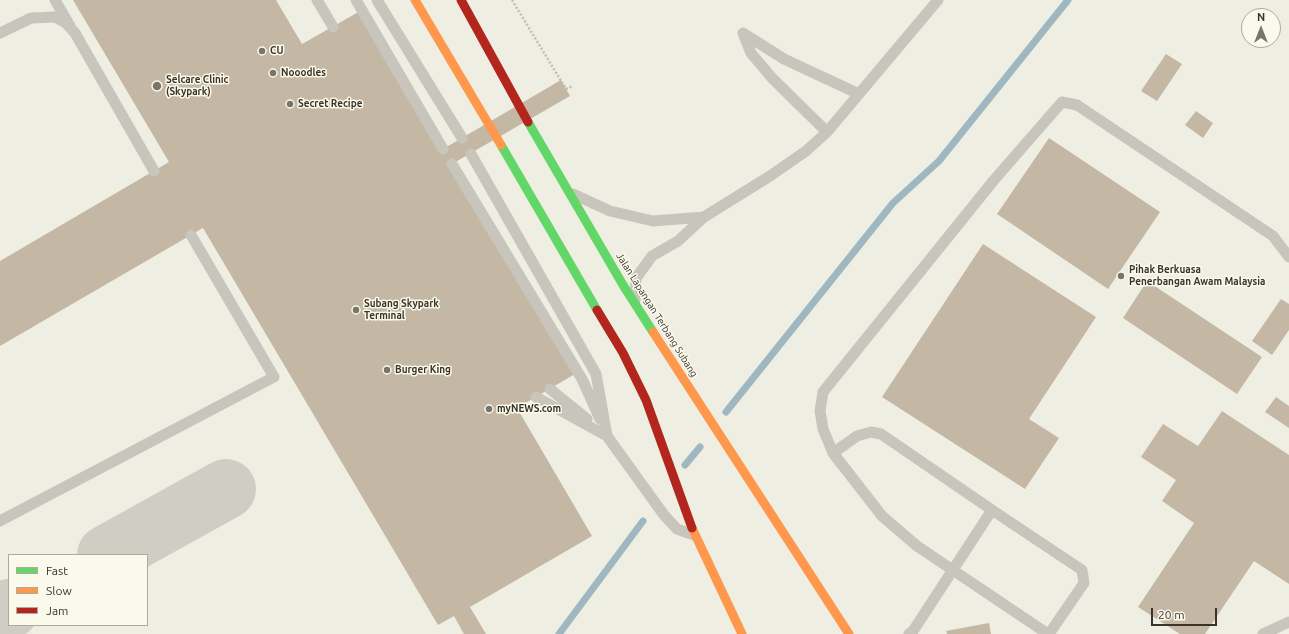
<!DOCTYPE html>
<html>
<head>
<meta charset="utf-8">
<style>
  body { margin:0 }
  #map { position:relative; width:1289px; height:634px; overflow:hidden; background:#efeee3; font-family:Ubuntu,sans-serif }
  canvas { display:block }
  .legend { position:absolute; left:8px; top:554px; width:140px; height:72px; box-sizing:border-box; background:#fbf9eb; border:1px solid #aeaa9d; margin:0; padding:5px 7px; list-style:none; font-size:12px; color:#3a3429 }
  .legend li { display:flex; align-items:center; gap:8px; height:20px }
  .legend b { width:20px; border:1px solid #aeaa9d }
  .north { position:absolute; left:1241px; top:8px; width:40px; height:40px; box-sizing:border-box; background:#fbf9eb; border:1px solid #aeaa9d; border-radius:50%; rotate:0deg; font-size:11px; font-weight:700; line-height:16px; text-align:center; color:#3a3429 }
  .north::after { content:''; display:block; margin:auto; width:14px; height:18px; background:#79756a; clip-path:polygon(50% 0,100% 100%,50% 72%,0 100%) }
  .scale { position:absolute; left:1151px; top:608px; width:66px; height:18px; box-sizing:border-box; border:2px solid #3a3429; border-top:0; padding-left:5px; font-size:12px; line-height:14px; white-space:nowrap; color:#3a3429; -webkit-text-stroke:3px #fbf9eb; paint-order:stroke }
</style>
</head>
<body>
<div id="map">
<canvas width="1289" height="634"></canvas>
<ul class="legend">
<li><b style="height:5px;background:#63d668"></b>Fast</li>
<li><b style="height:5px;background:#ff974d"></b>Slow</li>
<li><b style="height:5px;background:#b3261e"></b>Jam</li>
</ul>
<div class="north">N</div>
<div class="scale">20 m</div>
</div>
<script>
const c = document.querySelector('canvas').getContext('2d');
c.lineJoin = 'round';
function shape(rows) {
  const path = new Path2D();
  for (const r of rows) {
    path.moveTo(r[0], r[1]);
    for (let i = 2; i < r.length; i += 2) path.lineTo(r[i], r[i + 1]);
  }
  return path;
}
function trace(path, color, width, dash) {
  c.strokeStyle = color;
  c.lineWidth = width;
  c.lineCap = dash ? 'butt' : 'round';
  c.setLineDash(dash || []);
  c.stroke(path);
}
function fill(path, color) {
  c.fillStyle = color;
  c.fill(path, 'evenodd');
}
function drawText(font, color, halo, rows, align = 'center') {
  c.font = font + ' Ubuntu,sans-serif';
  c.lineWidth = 3;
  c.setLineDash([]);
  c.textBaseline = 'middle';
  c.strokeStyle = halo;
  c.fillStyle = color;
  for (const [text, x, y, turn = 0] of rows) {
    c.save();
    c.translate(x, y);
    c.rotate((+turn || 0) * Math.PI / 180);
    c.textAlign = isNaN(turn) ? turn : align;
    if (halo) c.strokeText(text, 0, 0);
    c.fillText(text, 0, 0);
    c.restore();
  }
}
trace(shape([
  [726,412,893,203,939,161,1068,0],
  [685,465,700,447],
  [559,634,643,521]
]), '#9eb7c1', 7);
trace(shape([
  [107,555,226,489],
  [0,614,9,609]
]), '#d0cec4', 60);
fill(shape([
  [73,0,276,0,302,44,362,10,443,149,561,80,570,96,452,164,575,374,517,408,592,536,470,607,486,634,464,634,454,616,438,625,203,228,0,346,0,261,169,162],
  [1166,54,1182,64,1157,101,1141,91],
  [1196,111,1213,123,1203,138,1185,125],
  [1049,138,1160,212,1108,289,997,214],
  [983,244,1096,317,1029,419,1059,438,1025,489,882,397],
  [1147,281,1262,357,1237,394,1123,318],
  [1281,299,1289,304,1289,330,1272,355,1252,341],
  [1276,397,1289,406,1289,428,1265,412],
  [1222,411,1289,455,1289,584,1254,561,1205,634,1180,634,1138,607,1194,523,1162,501,1176,480,1141,457,1163,424,1198,446],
  [989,623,991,634,947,634,946,631]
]), '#c4b8a4');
trace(shape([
  [512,0,566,89,573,86]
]), '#c1beb4', 2.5, [2, 2]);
trace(shape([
  [55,0,70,26],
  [317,0,333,27],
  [356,0,443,149],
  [377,0,462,138],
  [0,33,31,18,55,17,66,23,75,33,154,171],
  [743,33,751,53,772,78,827,132],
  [743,33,784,59,859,94],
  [471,154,596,374,607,436,664,515,677,529,694,535],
  [452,164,582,379,600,419],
  [573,194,610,211,653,221,704,217,678,241,652,256,636,278,635,300],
  [704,217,770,176,806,151,827,132,938,0],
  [550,389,587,419],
  [536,397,607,436],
  [833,453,857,436,871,432,881,434,992,510],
  [0,521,274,377,191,235],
  [909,634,913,631,992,510,1082,570,1084,583,1049,634],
  [1048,634,917,546,882,516,833,453,823,429,820,411,823,392,994,180,1062,102,1077,105,1273,236,1289,257],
  [1263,634,1289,622]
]), '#c8c5bc', 11);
trace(shape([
  [528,122,623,285,653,332],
  [501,145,597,310]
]), '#63d668', 9);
trace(shape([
  [415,0,501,145],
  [653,332,849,634],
  [692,528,742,634]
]), '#ff974d', 9);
trace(shape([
  [461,0,528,122],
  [597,310,623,353,646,400,692,528]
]), '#b3261e', 9);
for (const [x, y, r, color] of [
  [262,51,4,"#79756a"],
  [273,73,4,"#79756a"],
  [157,86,5,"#79756a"],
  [290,104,4,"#79756a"],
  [1121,276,4,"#79756a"],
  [356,310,4,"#79756a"],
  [387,370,4,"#79756a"],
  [489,409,4,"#79756a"]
]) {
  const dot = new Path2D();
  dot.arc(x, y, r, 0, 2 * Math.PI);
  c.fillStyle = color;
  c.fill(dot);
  trace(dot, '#fbf9eb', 1.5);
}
drawText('bold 10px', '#3a3429', '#fbf9eb', [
  ["CU",270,51],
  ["Nooodles",281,73],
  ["Selcare Clinic",166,80],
  ["(Skypark)",166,92],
  ["Secret Recipe",298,104],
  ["Pihak Berkuasa",1129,270],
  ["Penerbangan Awam Malaysia",1129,282],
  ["Subang Skypark",364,304],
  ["Terminal",364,316],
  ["Burger King",395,370],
  ["myNEWS.com",497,409]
], 'left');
drawText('10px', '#3a3429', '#fbf9eb', [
  ["Jalan Lapangan Terbang Subang",657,315,58]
]);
</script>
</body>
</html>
